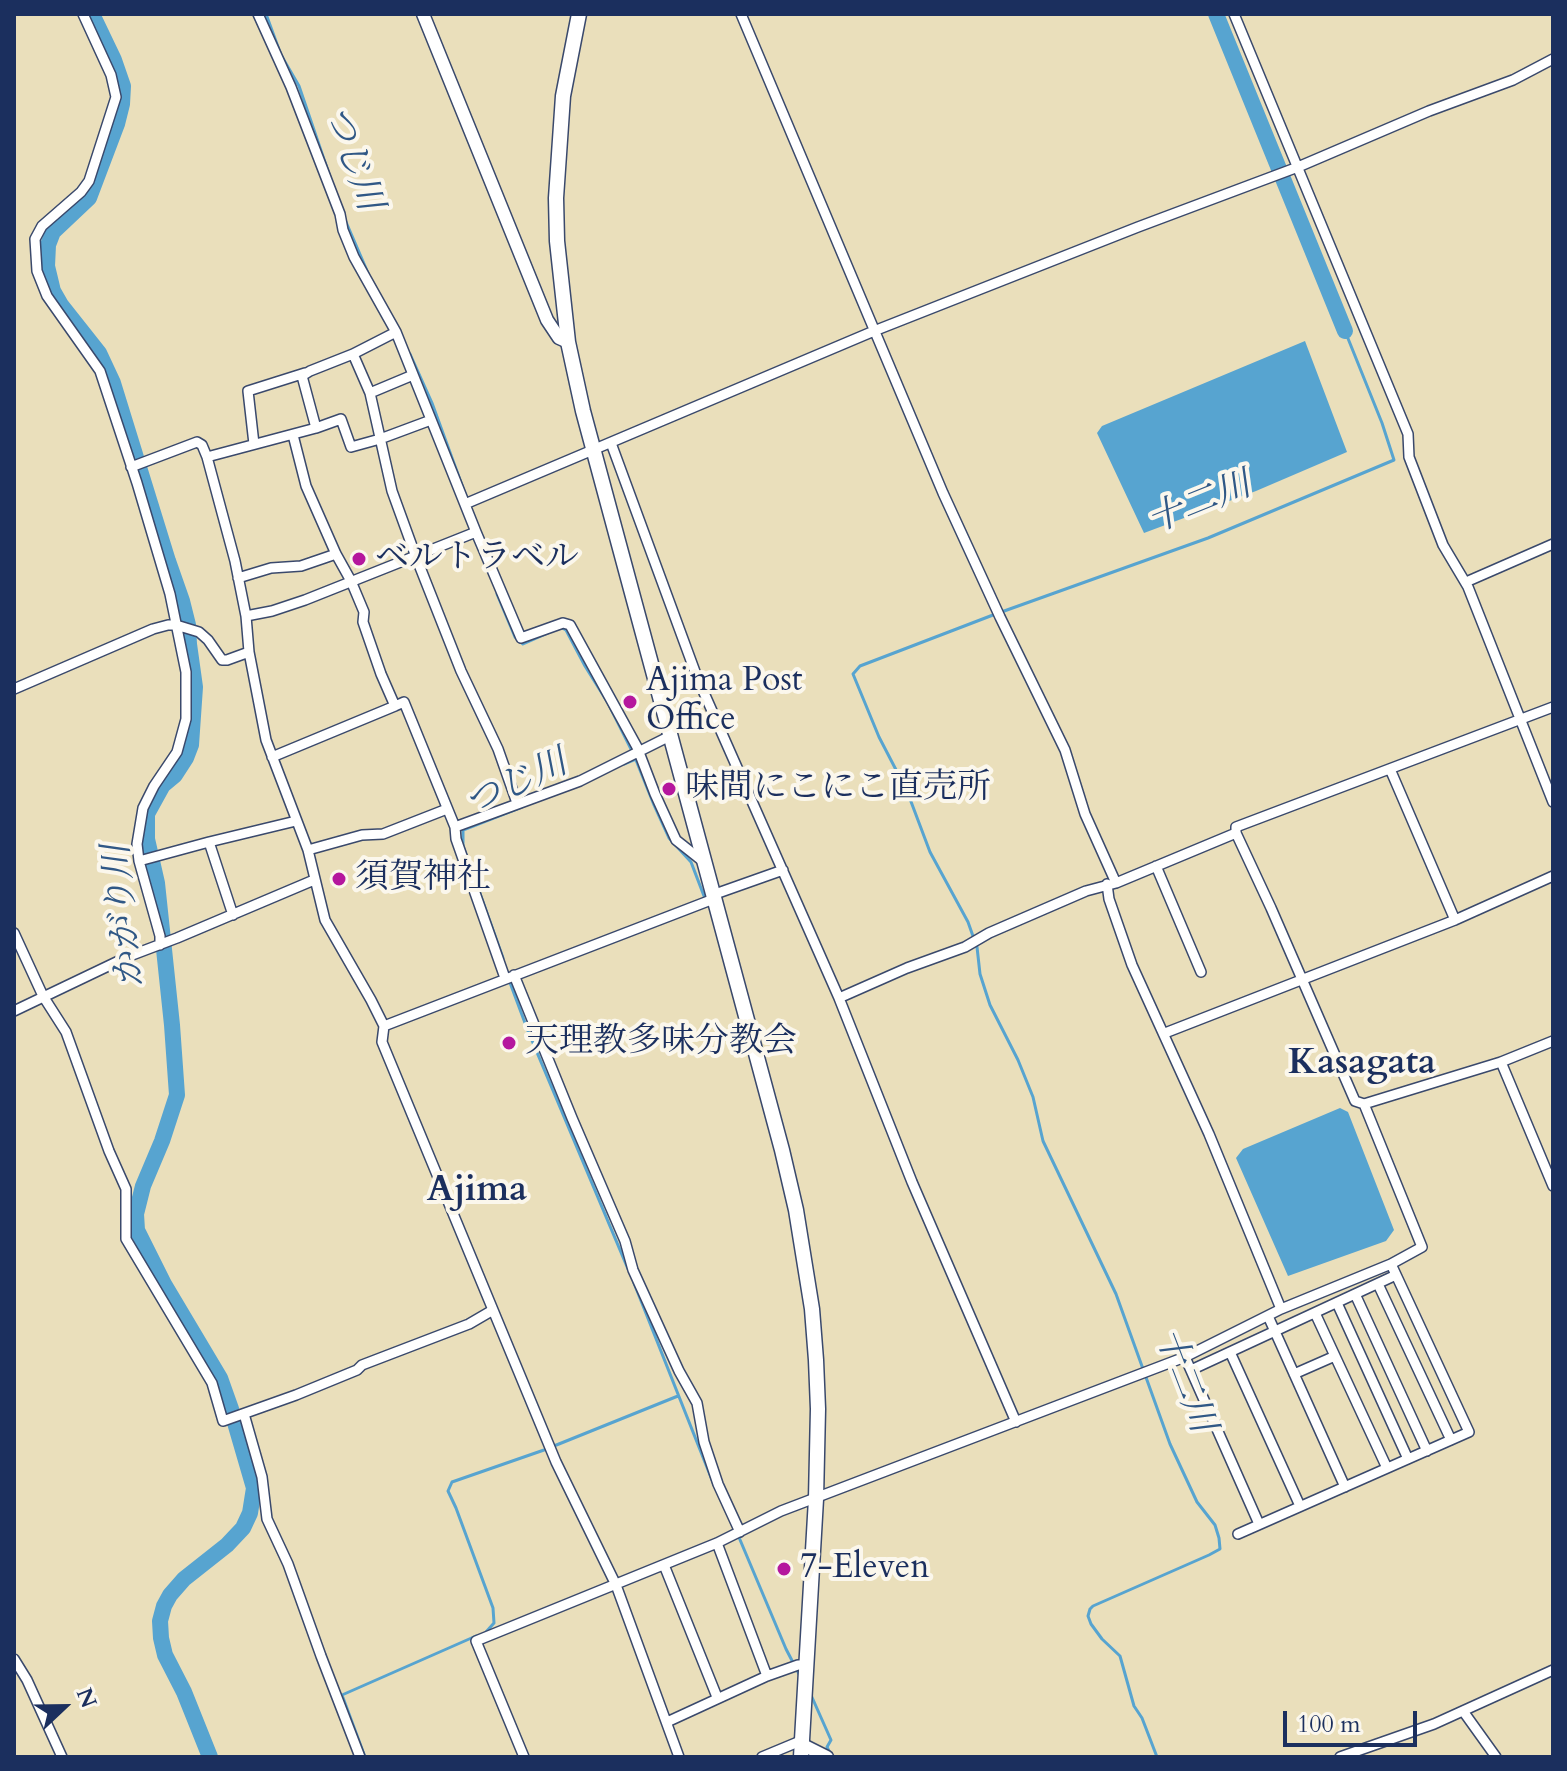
<!DOCTYPE html>
<html>
<head>
<meta charset="utf-8">
<style>
  body { margin:0 }
  #map { position:relative; width:1567px; height:1771px; overflow:hidden; background:#eadfbb; font-family:Cardo,serif }
  canvas { display:block }
  .frame { position:absolute; inset:0; border:16px solid #1b2f5e; pointer-events:none }
  .north { position:absolute; left:24px; top:1667px; width:80px; height:80px; -webkit-text-stroke:6px #fbf7ec; paint-order:stroke; rotate:68deg; font-size:22px; font-weight:700; line-height:32px; text-align:center; color:#1b2f5e }
  .north::after { content:''; display:block; margin:auto; width:28px; height:36px; background:#1b2f5e; clip-path:polygon(50% 0,100% 100%,50% 72%,0 100%) }
  .scale { position:absolute; left:1283px; top:1711px; width:134px; height:36px; box-sizing:border-box; border:4px solid #1b2f5e; border-top:0; padding-left:10px; font-size:24px; line-height:28px; white-space:nowrap; color:#1b2f5e; -webkit-text-stroke:6px #fbf7ec; paint-order:stroke }
</style>
</head>
<body>
<div id="map">
<canvas width="1567" height="1771"></canvas>
<div class="frame"></div>
<div class="north">N</div>
<div class="scale">100 m</div>
</div>
<script>
const c = document.querySelector('canvas').getContext('2d');
c.lineJoin = 'round';
function fill(path, color) {
  c.fillStyle = color;
  c.fill(path, 'evenodd');
}
function shape(rows) {
  const path = new Path2D();
  for (const r of rows) {
    path.moveTo(r[0], r[1]);
    for (let i = 2; i < r.length; i += 2) path.lineTo(r[i], r[i + 1]);
  }
  return path;
}
function trace(path, color, width, dash) {
  c.strokeStyle = color;
  c.lineWidth = width;
  c.lineCap = dash ? 'butt' : 'round';
  c.setLineDash(dash || []);
  c.stroke(path);
}
function drawText(font, color, halo, rows, align = 'center') {
  c.font = font + ' Cardo,"Noto Serif JP",serif';
  c.lineWidth = 8;
  c.setLineDash([]);
  c.textBaseline = 'middle';
  c.strokeStyle = halo;
  c.fillStyle = color;
  for (const [text, x, y, turn = 0] of rows) {
    c.save();
    c.translate(x, y);
    c.rotate((+turn || 0) * Math.PI / 180);
    c.textAlign = isNaN(turn) ? turn : align;
    if (halo) c.strokeText(text, 0, 0);
    c.fillText(text, 0, 0);
    c.restore();
  }
}
fill(shape([
  [1305,341,1347,452,1256,491,1144,533,1097,433,1102,426],
  [1340,1108,1348,1112,1394,1230,1386,1241,1288,1276,1236,1158,1243,1149]
]), '#57a4d0');
trace(shape([
  [266,14,281,55,299,86,330,177],
  [346,222,368,273],
  [410,354,432,403,467,499],
  [497,594,515,637,523,644,548,633],
  [562,628,566,630,585,666,608,703,633,753],
  [636,760,654,805,669,838,691,862,704,896],
  [624,764,636,759],
  [974,939,968,922,930,852,907,791,879,737,853,674,860,666,993,615,1208,538,1394,460,1382,423,1345,331],
  [977,947,980,974,990,1005,1018,1060,1033,1097,1043,1141,1116,1294,1170,1444,1197,1502,1215,1525,1219,1538,1220,1549,1209,1555,1093,1606,1090,1609,1088,1616,1091,1624,1102,1639,1120,1656,1134,1706,1142,1718,1157,1757],
  [503,958,463,846,463,830,522,807],
  [509,980,528,1031,628,1269],
  [634,1283,714,1485],
  [738,1535,786,1649,799,1674],
  [486,1632,494,1623,493,1608,456,1508,448,1491,452,1482,544,1450,678,1396],
  [811,1695,831,1740,827,1747,830,1753],
  [365,1757,342,1695,476,1636]
]), '#57a4d0', 3);
trace(shape([
  [92,14,114,60,123,86,122,104,117,124,89,198,53,232,48,245,47,266,53,291,61,305,99,353,113,383,168,561,182,601,188,625,189,644,195,687,191,745,186,758,175,775,163,785,147,814,147,839,157,883,172,1025,177,1095,162,1141,143,1186,136,1214,137,1230,164,1284,220,1378,231,1409,254,1488,250,1513,243,1528,227,1545,184,1579,170,1595,164,1606,160,1621,161,1638,165,1655,184,1692,210,1757],
  [1216,14,1345,331]
]), '#57a4d0', 16);
const street = shape([
  [83,14,111,75,116,97,89,181,81,192,42,226,35,239,37,271,47,296,100,371,137,483,170,594,186,672,186,719,177,752,154,786,143,808,137,844,139,861,160,936,160,945],
  [258,14,291,87,340,214,343,230,354,257,396,332,476,532,521,638,563,623,570,625,637,747,655,794,676,840,705,863],
  [741,14,943,493,1000,617,1065,750,1085,814,1116,883],
  [1234,14,1408,434,1409,457,1443,545,1468,587,1553,802],
  [353,354,370,393,392,491,416,557,461,671,498,749,517,803],
  [370,393,413,375],
  [316,428,341,419,351,447,380,439,431,420],
  [293,435,306,486,336,554,351,581,364,612,363,622,381,674,395,706,404,702,455,827,456,839,505,978],
  [611,443,697,677,839,998,912,1182,1016,1422],
  [254,444,248,391,305,373],
  [207,457,316,428,302,376,310,371,353,354,396,332],
  [131,467,197,442,202,445,207,457,235,561,246,616,249,652,266,740,308,850,325,920,371,1000,384,1026,382,1042,556,1462,616,1585,679,1757],
  [465,504,874,331,1138,227,1298,167,1429,111,1513,80,1553,59],
  [238,578,271,568,301,566,336,554],
  [1466,582,1553,544],
  [246,616,272,611,305,600,476,532],
  [14,689,153,629,168,625,176,625,199,632,208,640,222,660,227,660,249,652],
  [272,757,395,706],
  [455,827,580,781,670,736],
  [308,850,362,835,383,834,447,809],
  [139,861,209,842],
  [1156,866,1201,972],
  [1107,884,1109,899,1132,965,1209,1134,1281,1309],
  [233,915,209,842,296,821],
  [1455,920,1553,876],
  [14,933,43,996,66,1032,109,1151,126,1189,126,1239,212,1383,223,1421,296,1395,357,1370,362,1365,469,1324,493,1310],
  [514,975,572,1118,625,1241,633,1270,679,1371,697,1403,704,1442,718,1484,740,1532],
  [839,998,907,968,965,947,989,933,1086,891,1116,883,1236,833,1236,827,1553,707],
  [14,1011,127,957,177,938,314,880],
  [384,1026,711,900,718,893,783,870],
  [1165,1033,1455,920,1390,769],
  [1501,1062,1553,1186],
  [1364,1104,1501,1062,1553,1041],
  [1378,1284,1451,1440],
  [1355,1294,1427,1451],
  [1337,1303,1408,1459],
  [1315,1313,1387,1468],
  [1268,1316,1345,1487],
  [1230,1352,1300,1506],
  [1185,1357,1259,1524],
  [1191,1370,1396,1275],
  [1294,1374,1335,1356],
  [244,1414,262,1477,267,1519,288,1564,321,1656,360,1757],
  [1238,1534,1469,1432,1391,1264],
  [664,1565,717,1697],
  [14,1659,27,1680,62,1757],
  [767,1676,798,1665,807,1665],
  [1463,1711,1496,1757],
  [667,1722,767,1676,717,1543],
  [524,1757,476,1641,717,1543,781,1511,1185,1357,1281,1309,1391,1264,1422,1247,1364,1104,1355,1101,1271,908,1236,833],
  [762,1757,798,1742,803,1745],
  [1340,1757,1434,1724,1553,1670]
]);
const secondary = shape([
  [423,14,547,320,559,338,568,342],
  [803,1745,827,1757]
]);
const primary = shape([
  [579,14,563,96,556,198,557,241,568,342,583,411,782,1150,796,1210,812,1309,816,1360,818,1409,816,1499,801,1757]
]);
trace(street, '#3a496c', 12);
trace(secondary, '#3a496c', 15);
trace(primary, '#3a496c', 17);
trace(street, '#fff', 9);
trace(secondary, '#fff', 12);
trace(primary, '#fff', 14);
for (const [x, y, r, color] of [
  [359,559,8,"#b5179e"],
  [630,702,8,"#b5179e"],
  [669,789,8,"#b5179e"],
  [339,879,8,"#b5179e"],
  [509,1043,8,"#b5179e"],
  [784,1569,8,"#b5179e"]
]) {
  const dot = new Path2D();
  dot.arc(x, y, r, 0, 2 * Math.PI);
  c.fillStyle = color;
  c.fill(dot);
  trace(dot, '#fbf7ec', 3);
}
drawText('34px', '#1b2f5e', '#fbf7ec', [
  ["ベルトラベル",375,559],
  ["Ajima Post",646,682],
  ["Office",646,721],
  ["味間にこにこ直売所",685,789],
  ["須賀神社",355,879],
  ["天理教多味分教会",525,1043],
  ["7-Eleven",800,1569]
], 'left');
drawText('italic 36px', '#305886', '#fbf7ec', [
  ["つじ川",351,159,70],
  ["十二川",1200,505,-22],
  ["つじ川",517,785,-25],
  ["かがり川",126,916,-96],
  ["十二川",1183,1381,69]
]);
drawText('bold 36px', '#1b2f5e', '#fbf7ec', [
  ["Kasagata",1362,1065],
  ["Ajima",477,1192]
]);
</script>
</body>
</html>
